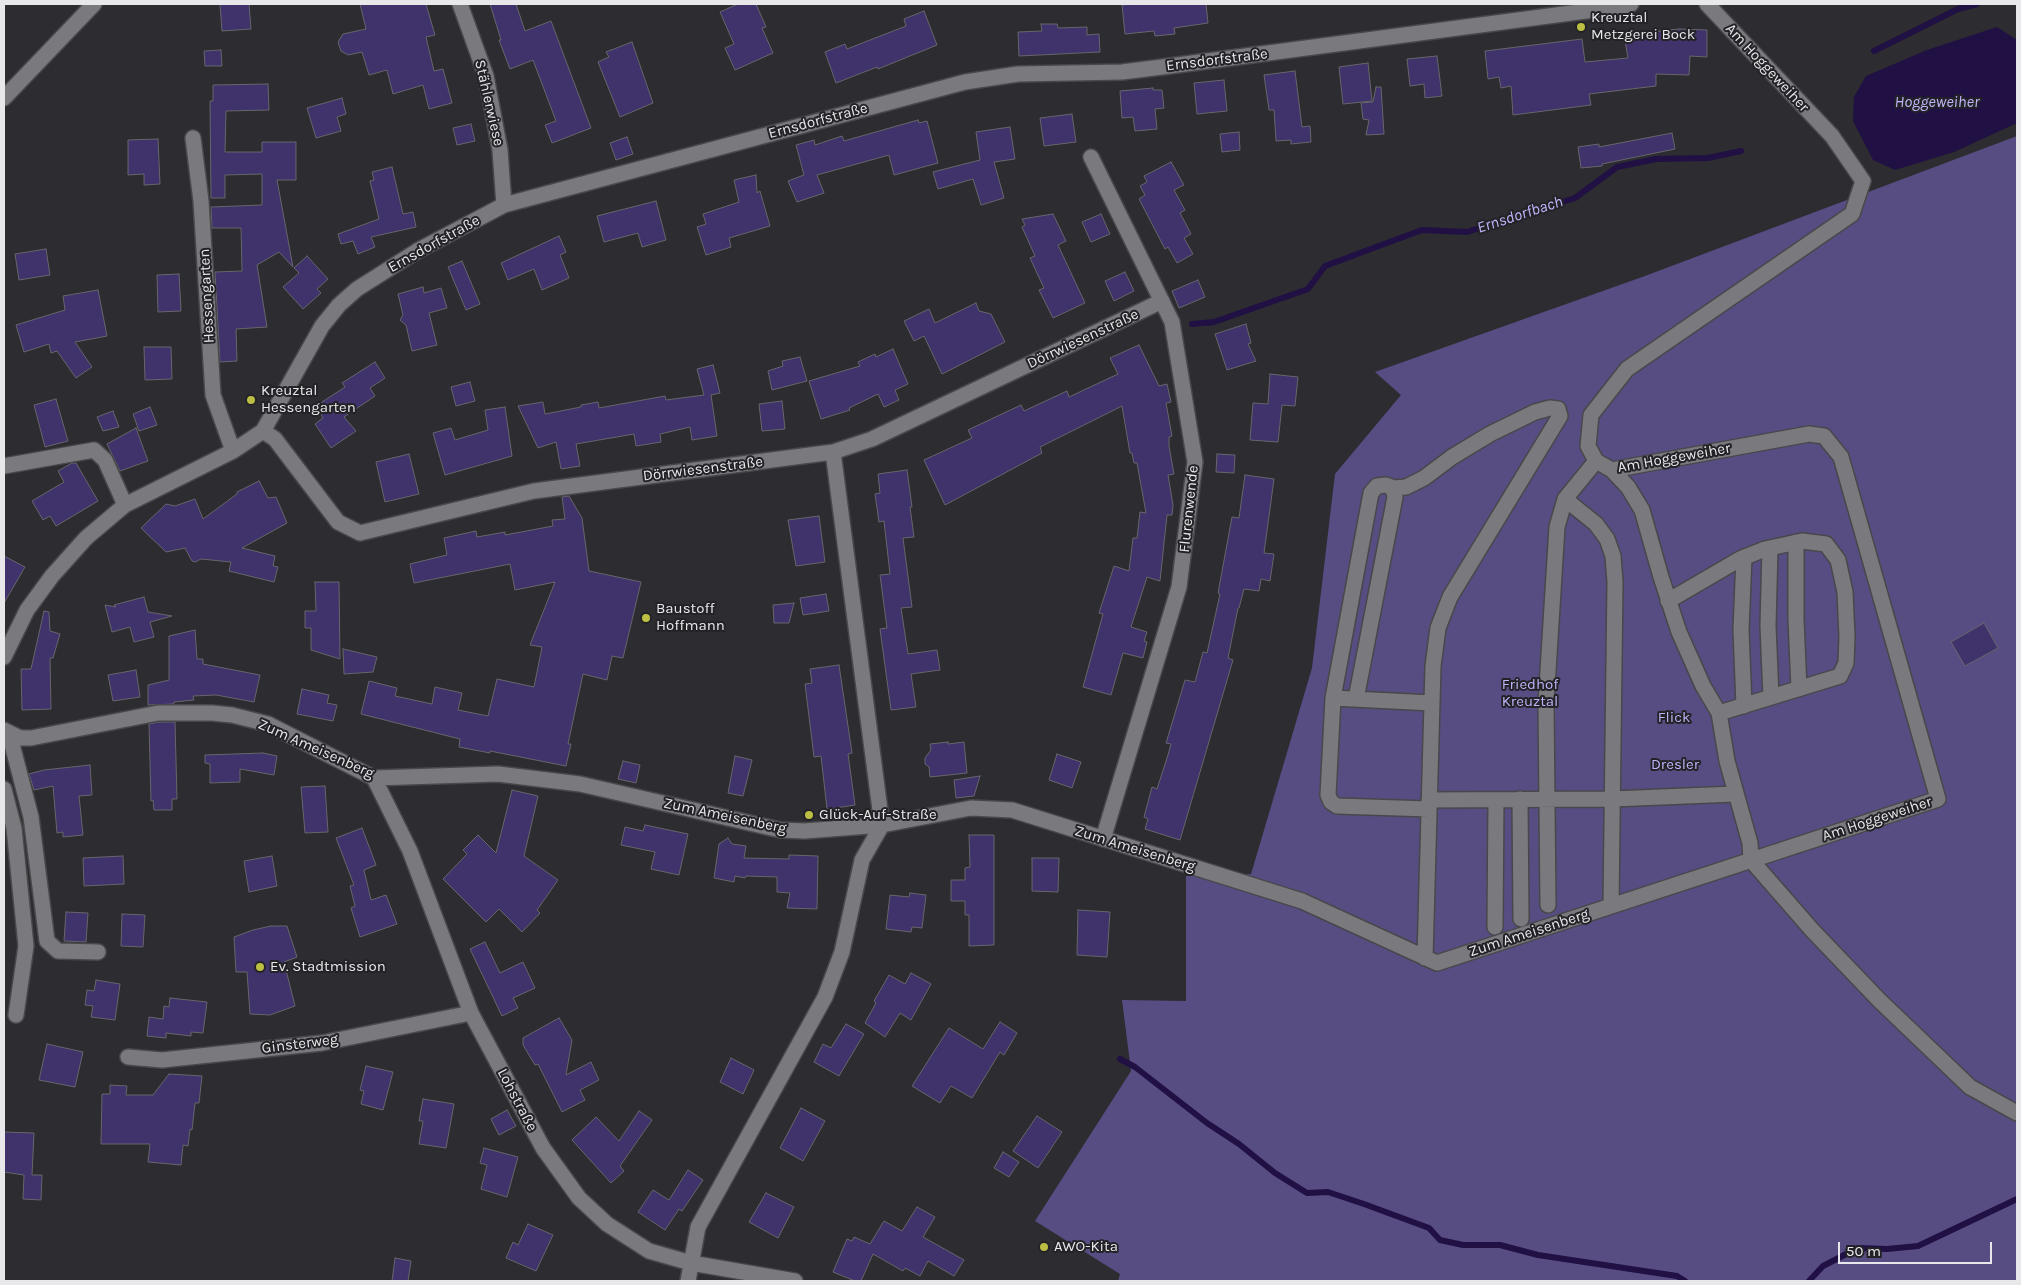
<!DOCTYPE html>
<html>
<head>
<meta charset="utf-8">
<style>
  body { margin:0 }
  #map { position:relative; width:2021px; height:1285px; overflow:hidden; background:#2d2c31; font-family:Karla,sans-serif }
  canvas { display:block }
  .frame { position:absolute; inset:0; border:5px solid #e8e8eb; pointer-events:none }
  .scale { position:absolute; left:1838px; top:1242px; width:154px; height:22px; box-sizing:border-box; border:2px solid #e8e8eb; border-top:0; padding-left:6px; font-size:15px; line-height:18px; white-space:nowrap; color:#e8e8eb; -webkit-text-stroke:4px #232327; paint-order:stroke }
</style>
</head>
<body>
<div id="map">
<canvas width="2021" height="1285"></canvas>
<div class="frame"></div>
<div class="scale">50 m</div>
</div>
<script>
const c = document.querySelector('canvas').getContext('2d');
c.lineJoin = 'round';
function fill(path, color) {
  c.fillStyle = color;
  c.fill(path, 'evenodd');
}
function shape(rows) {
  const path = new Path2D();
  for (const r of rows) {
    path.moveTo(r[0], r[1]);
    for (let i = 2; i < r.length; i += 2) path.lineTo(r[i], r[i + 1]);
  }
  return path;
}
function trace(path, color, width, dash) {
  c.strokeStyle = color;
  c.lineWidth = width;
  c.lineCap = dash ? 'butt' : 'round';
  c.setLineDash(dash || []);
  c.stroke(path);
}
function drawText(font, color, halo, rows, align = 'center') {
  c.font = font + ' Karla,sans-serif';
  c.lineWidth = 4;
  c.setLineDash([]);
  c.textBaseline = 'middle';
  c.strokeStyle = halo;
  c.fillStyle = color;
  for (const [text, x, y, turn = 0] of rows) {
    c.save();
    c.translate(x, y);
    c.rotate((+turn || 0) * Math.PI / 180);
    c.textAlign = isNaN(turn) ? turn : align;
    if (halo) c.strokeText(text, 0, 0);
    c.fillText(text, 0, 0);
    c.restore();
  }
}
fill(shape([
  [2017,136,2017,1281,1118,1281,1120,1274,1035,1221,1131,1071,1122,1000,1186,1001,1186,876,1251,874,1312,668,1335,474,1401,395,1375,372,1645,276]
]), '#584d82');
fill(shape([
  [1997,27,2017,40,2017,123,1954,152,1895,170,1873,160,1853,121,1854,97,1866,76,1927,50]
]), '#201044');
trace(shape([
  [1874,51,1958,9,1977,4],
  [1192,324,1214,322,1308,289,1325,266,1422,230,1467,232,1575,198,1617,167,1656,159,1708,158,1741,151],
  [1120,1059,1135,1067,1207,1123,1239,1144,1275,1173,1307,1193,1328,1192,1364,1204,1429,1228,1440,1240,1463,1245,1500,1245,1538,1255,1677,1276,1685,1281],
  [1809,1281,1823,1266,1858,1248,1887,1249,1918,1246,2017,1199]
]), '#201044', 6);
const building = shape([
  [220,4,249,4,251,29,222,31,220,4],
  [360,4,426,4,435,35,426,37,434,71,443,69,452,103,429,109,423,85,393,94,387,70,369,75,362,52,348,55,341,51,338,42,343,34,366,29,360,4],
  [490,4,516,4,525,31,551,21,591,128,552,143,545,125,556,121,533,60,510,69,499,40,501,40,490,4],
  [738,4,756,4,766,27,762,28,773,53,735,70,725,48,734,44,720,12,738,4],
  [1136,4,1206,4,1208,23,1174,28,1175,34,1155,36,1154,31,1125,34,1122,5,1136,4],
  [924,11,937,45,878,69,877,67,836,83,825,52,845,44,847,49,906,26,904,19,924,11],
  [1041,24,1057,24,1058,28,1087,27,1087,35,1099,34,1100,52,1019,56,1018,32,1042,31,1041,24],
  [1679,29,1707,30,1707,57,1690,56,1689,75,1656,74,1656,86,1589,94,1591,105,1513,115,1511,86,1501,88,1499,77,1488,79,1485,51,1582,39,1585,62,1628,58,1624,35,1679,29],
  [632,42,653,103,620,117,598,62,609,57,606,52,632,42],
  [221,50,222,66,205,66,204,51,221,50],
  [1437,56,1442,96,1425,98,1424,84,1410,86,1407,59,1437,56],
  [1368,63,1372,101,1343,104,1339,67,1368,63],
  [1295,71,1302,127,1310,126,1311,142,1291,144,1291,140,1276,141,1274,110,1269,110,1264,75,1295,71],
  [1224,80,1227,111,1197,114,1194,83,1224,80],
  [268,84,269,110,226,111,225,152,262,152,262,142,296,142,296,180,277,180,293,267,279,252,257,265,267,327,236,329,237,361,220,362,215,272,242,271,241,228,212,228,211,207,262,205,262,174,225,175,225,198,211,198,210,101,213,101,213,85,268,84],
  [1376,87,1381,87,1384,134,1366,135,1369,120,1363,119,1361,103,1373,102,1376,87],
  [1153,88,1153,90,1162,90,1164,108,1155,109,1157,129,1135,131,1133,117,1122,118,1120,91,1153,88],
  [342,98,346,114,337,117,341,131,316,138,307,108,342,98],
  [1072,114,1076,142,1044,146,1040,118,1072,114],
  [918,120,919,123,927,121,938,163,894,175,889,155,817,175,824,193,797,202,788,181,804,175,796,145,814,140,815,145,842,136,844,141,918,120],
  [471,124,475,141,457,145,453,128,471,124],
  [1010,127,1015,159,994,162,1004,198,981,205,973,179,938,189,933,172,980,160,976,132,1010,127],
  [1239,132,1240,150,1222,152,1220,134,1239,132],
  [1672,133,1675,149,1602,164,1602,166,1581,168,1578,147,1599,144,1599,147,1672,133],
  [627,137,633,154,616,160,610,143,627,137],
  [158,139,160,184,144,185,144,174,128,175,128,140,158,139],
  [1171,162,1184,185,1174,190,1185,210,1180,213,1191,234,1184,238,1193,254,1177,263,1168,247,1165,249,1139,199,1145,195,1140,186,1147,182,1144,176,1171,162],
  [392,167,403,214,413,212,416,227,371,237,375,247,358,254,353,241,341,244,338,234,379,219,370,181,374,180,372,172,392,167],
  [756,175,757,193,760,191,770,226,729,238,731,247,706,255,697,227,706,224,703,214,739,202,734,180,756,175],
  [656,201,666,240,642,247,638,233,604,242,597,216,656,201],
  [1053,214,1066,241,1058,245,1085,303,1053,318,1039,290,1044,288,1030,258,1035,256,1022,227,1025,225,1022,219,1053,214],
  [1101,214,1110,234,1091,242,1082,222,1101,214],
  [559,236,566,252,560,255,569,278,542,290,534,269,508,280,501,263,559,236],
  [46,249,50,275,19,280,15,254,46,249],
  [307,256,328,279,317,289,321,293,303,309,283,287,299,273,294,268,307,256],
  [462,261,480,304,466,310,448,267,462,261],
  [1125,272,1134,291,1114,301,1105,281,1125,272],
  [179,274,181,311,158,312,157,275,179,274],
  [1198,280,1205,297,1179,308,1172,291,1198,280],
  [423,287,424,293,441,288,447,308,429,313,437,345,412,351,406,325,400,320,403,315,398,294,423,287],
  [98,290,107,336,75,342,92,367,76,378,57,351,51,353,49,344,24,352,16,325,65,310,63,296,98,290],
  [976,303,979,311,991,314,1005,342,942,374,924,336,914,341,904,321,929,309,935,323,976,303],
  [1246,324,1251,343,1248,344,1256,361,1227,370,1215,334,1246,324],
  [1139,345,1159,386,1167,384,1171,402,1166,403,1172,436,1169,437,1169,446,1174,474,1168,475,1173,505,1172,515,1167,515,1160,581,1147,577,1131,627,1147,632,1144,641,1147,642,1143,658,1123,653,1111,695,1083,687,1103,614,1099,613,1114,566,1129,571,1133,538,1137,538,1140,512,1146,513,1137,463,1134,463,1132,453,1130,453,1122,406,1040,447,1042,453,945,505,924,460,972,438,968,430,1021,405,1024,411,1067,391,1069,397,1118,374,1110,358,1139,345],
  [144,347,171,347,172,379,145,380,144,347],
  [893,349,908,384,895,390,899,400,884,407,878,394,849,408,850,410,821,419,809,381,860,366,858,362,875,354,876,357,893,349],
  [800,357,807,381,772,390,768,371,783,366,782,361,800,357],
  [375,362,385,378,370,388,375,396,344,417,356,431,331,448,315,424,323,418,316,406,345,387,342,383,375,362],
  [713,365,720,393,711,395,717,436,692,440,690,427,660,434,661,442,636,446,634,434,576,444,580,466,561,469,556,442,538,448,518,406,543,402,545,414,581,407,581,405,598,402,599,408,665,396,666,400,704,395,697,369,713,365],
  [1270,374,1298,377,1295,406,1282,405,1278,442,1250,440,1253,403,1268,404,1270,374],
  [470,382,475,401,456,406,451,387,470,382],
  [56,399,68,441,45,447,34,405,56,399],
  [782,401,785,429,762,431,759,404,782,401],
  [150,407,157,425,139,431,133,414,150,407],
  [505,407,512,456,445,475,433,433,451,428,455,440,488,430,485,410,505,407],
  [113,411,119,427,103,431,97,417,113,411],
  [136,428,148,461,120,471,107,444,136,428],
  [409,454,419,494,385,502,376,462,409,454],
  [1217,454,1235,455,1234,473,1216,472,1217,454],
  [72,463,76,463,98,501,56,526,50,516,43,520,32,501,64,482,58,471,72,463],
  [907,470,912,507,910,507,914,537,903,538,912,607,901,608,908,654,937,650,940,670,911,674,916,707,891,710,880,629,887,628,880,575,890,574,884,521,879,522,875,494,880,493,878,474,907,470],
  [1245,475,1274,479,1264,553,1274,554,1270,581,1261,579,1259,591,1244,589,1239,608,1238,608,1228,658,1233,660,1180,840,1145,829,1148,819,1144,817,1152,787,1157,789,1168,755,1171,744,1166,743,1185,680,1195,682,1203,652,1207,653,1220,594,1218,593,1232,517,1239,518,1245,475],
  [259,481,268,498,276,497,287,523,242,548,275,556,273,566,278,567,274,582,229,571,231,562,201,559,195,562,192,561,185,548,166,552,141,528,166,504,175,506,195,499,203,519,237,494,237,492,259,481],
  [569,496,582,518,589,571,641,582,623,658,612,656,607,680,583,674,568,744,571,744,566,766,490,751,490,753,459,747,460,739,361,714,369,681,397,688,395,696,432,704,435,687,462,693,458,710,488,716,497,679,534,687,542,647,530,645,555,582,515,590,510,564,414,583,410,564,447,555,444,538,476,531,477,537,505,532,505,535,553,526,552,520,565,519,562,497,569,496],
  [819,516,825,562,796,566,788,520,819,516],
  [4,556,25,567,4,603,4,556],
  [315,582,339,582,340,659,311,650,311,628,305,628,305,611,316,611,315,582],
  [826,594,829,611,803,615,800,598,826,594],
  [144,597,148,612,172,616,150,622,154,637,134,642,130,627,112,632,105,605,116,607,114,605,144,597],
  [794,603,789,623,774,623,773,605,794,603],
  [44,611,49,612,50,631,60,634,53,658,50,658,51,709,22,710,21,669,31,669,44,611],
  [1984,623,1998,648,1965,666,1951,642,1984,623],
  [195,630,197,659,203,659,203,664,260,675,254,702,216,695,193,696,194,700,174,702,174,704,148,705,148,685,169,680,169,636,195,630],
  [343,649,377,657,373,672,344,674,343,649],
  [839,665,852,753,848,754,855,805,829,809,827,809,821,756,814,757,805,684,812,683,810,669,839,665],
  [136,670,140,697,113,701,108,675,136,670],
  [302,689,329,695,327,703,337,705,333,721,297,714,302,689],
  [159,722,175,722,177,799,172,799,172,810,154,810,153,800,151,801,149,724,159,722],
  [948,742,948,744,964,742,967,773,930,777,929,767,925,764,925,758,931,750,930,744,948,742],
  [263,753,277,756,274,775,240,769,240,782,210,783,210,764,205,763,205,755,263,753],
  [1057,754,1081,762,1072,788,1049,780,1057,754],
  [735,756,752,760,743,796,728,793,735,756],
  [623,761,640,765,636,783,618,779,623,761],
  [90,765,92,795,79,796,83,835,63,837,63,832,57,833,53,786,34,790,29,774,44,770,90,765],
  [980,776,974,796,956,798,954,780,980,776],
  [325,786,328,832,305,833,301,787,325,786],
  [512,790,538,796,524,856,558,880,537,910,540,913,522,932,499,909,486,922,443,879,467,854,463,850,478,835,496,853,512,790],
  [645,825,688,834,679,875,651,869,655,852,621,845,625,827,643,831,645,825],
  [362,828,376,865,364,870,371,900,386,895,397,924,360,937,351,908,355,906,350,886,354,885,336,838,362,828],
  [969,835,994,835,994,945,969,946,969,915,965,915,965,901,951,901,951,880,965,880,965,868,970,867,969,835],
  [728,838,732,844,746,846,744,858,789,859,789,855,818,856,817,909,787,908,790,893,777,892,777,877,746,876,745,878,735,876,734,882,714,878,719,844,728,838],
  [123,856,124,884,84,886,83,858,123,856],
  [272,856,277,886,249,892,244,861,272,856],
  [1032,858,1059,858,1058,892,1032,891,1032,858],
  [910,893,926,895,922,928,912,927,911,932,886,929,890,895,909,897,910,893],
  [1078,910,1110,912,1107,957,1077,955,1078,910],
  [66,912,88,913,86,942,64,941,66,912],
  [122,914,145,915,143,947,121,946,122,914],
  [271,926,287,926,297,957,284,962,295,1006,270,1015,250,1014,247,972,236,972,234,937,253,930,271,926],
  [485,942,500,973,523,962,535,988,513,998,518,1008,502,1016,470,949,485,942],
  [911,973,931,984,911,1020,900,1013,885,1037,865,1023,876,1003,874,1001,889,975,905,984,911,973],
  [96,980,120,984,115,1020,91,1017,93,1006,85,1005,87,990,94,991,96,980],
  [170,998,207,1002,203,1033,191,1032,191,1036,166,1033,166,1038,147,1036,149,1017,163,1019,164,1006,169,1007,170,998],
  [559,1018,572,1040,566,1075,591,1062,599,1080,580,1090,585,1100,562,1112,538,1064,535,1065,523,1045,523,1038,559,1018],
  [1000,1022,1017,1033,1004,1055,1000,1052,972,1098,951,1086,940,1103,912,1086,949,1028,983,1049,1000,1022],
  [846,1024,864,1034,839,1076,814,1062,823,1044,831,1048,846,1024],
  [47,1044,83,1052,75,1087,39,1080,47,1044],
  [731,1058,754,1070,743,1094,720,1082,731,1058],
  [366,1066,393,1072,383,1110,361,1104,364,1091,360,1090,366,1066],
  [169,1074,202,1076,199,1103,195,1103,192,1130,190,1129,188,1146,183,1145,181,1165,148,1162,150,1144,101,1144,102,1094,110,1094,110,1085,127,1086,126,1095,153,1095,169,1074],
  [423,1099,454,1104,446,1148,419,1144,423,1121,419,1121,423,1099],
  [801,1108,825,1121,803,1161,780,1148,801,1108],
  [507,1110,516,1126,499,1135,491,1119,507,1110],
  [639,1111,652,1120,620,1166,624,1171,611,1183,572,1140,596,1117,619,1141,639,1111],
  [1037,1116,1062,1132,1038,1168,1013,1151,1037,1116],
  [4,1132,34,1133,32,1175,42,1175,41,1200,23,1199,24,1175,4,1172,4,1132],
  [484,1148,518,1157,507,1197,481,1189,487,1165,480,1163,484,1148],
  [1003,1152,1019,1162,1009,1177,994,1168,1003,1152],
  [688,1170,703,1180,682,1211,679,1209,665,1230,638,1212,653,1190,669,1200,688,1170],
  [766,1193,794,1207,778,1238,749,1222,766,1193],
  [917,1207,935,1217,923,1237,964,1260,954,1276,928,1261,920,1276,905,1268,903,1271,873,1254,861,1281,855,1281,833,1272,847,1239,852,1241,854,1237,870,1244,884,1221,902,1231,917,1207],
  [528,1224,553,1235,536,1271,506,1258,513,1242,518,1245,528,1224],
  [395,1258,411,1261,408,1281,392,1281,395,1258]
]);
fill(building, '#40326a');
trace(building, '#67666b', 1);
const minor = shape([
  [460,4,486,76,500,150,504,205],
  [4,98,94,4],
  [193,138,201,201,213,395,233,451],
  [1091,157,1172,322,1195,462,1179,587,1103,839],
  [263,431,275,439,338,522,360,533,534,491,833,452,872,439,1162,301],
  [4,466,94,450,105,460,125,505],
  [1612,470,1628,487,1642,510,1661,577,1679,632,1703,686,1719,713,1727,761,1750,843,1751,860,1812,930,1879,1000,1970,1087,2017,1113],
  [1393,488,1406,487,1424,478,1452,457,1490,434,1535,412,1550,408,1558,409,1560,416,1450,597,1438,628,1433,666,1425,958],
  [1565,499,1596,524,1607,539,1613,556,1615,582,1611,906],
  [1796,542,1796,619,1799,689],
  [1770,548,1768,626,1771,697],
  [1668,601,1740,559,1765,549,1802,541,1826,544,1838,560,1845,592,1847,637,1846,663,1840,676,1719,713],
  [4,657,27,610,52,576,86,538,125,505,233,451,263,431,322,326,339,305,357,289,417,251,504,205,965,82,1018,74,1122,72,1162,67,1624,6,1631,4],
  [1333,698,1328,795,1331,802,1337,806,1429,809],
  [1356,699,1395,497,1393,488,1386,485,1377,486,1371,493,1333,698,1432,703],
  [1744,706,1741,630,1744,557],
  [4,730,20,738,31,738,158,713,212,713,232,715,268,724,374,778,498,774,580,784,780,830,805,831,882,825,971,808,1012,810,1302,901,1437,963,1938,799,1841,457,1824,436,1809,434,1612,470,1596,461,1588,446,1591,415,1627,369,1852,214,1863,181,1832,136,1707,4],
  [9,733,31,817,47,941,58,951,98,952],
  [374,778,410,851,471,1013,543,1148,579,1198,607,1224,649,1251,691,1263,795,1281],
  [4,789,14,828,26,946,16,1015],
  [1520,799,1521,919],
  [1429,800,1612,799,1735,794],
  [1548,905,1546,703,1557,527,1565,499,1596,461],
  [1495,927,1496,800],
  [128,1057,162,1060,322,1043,471,1013],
  [688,1281,698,1227,825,997,842,952,862,860,882,825,833,452]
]);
trace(minor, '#48484b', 18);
trace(minor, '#7a797e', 15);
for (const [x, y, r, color] of [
  [1581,27,5,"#bcbf44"],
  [251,400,5,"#bcbf44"],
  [646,618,5,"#bcbf44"],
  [809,815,5,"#bcbf44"],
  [260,967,5,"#bcbf44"],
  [1044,1247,5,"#bcbf44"]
]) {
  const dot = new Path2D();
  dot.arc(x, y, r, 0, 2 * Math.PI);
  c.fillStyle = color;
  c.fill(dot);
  trace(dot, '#232327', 2);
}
drawText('15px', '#e8e8eb', '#232327', [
  ["Kreuztal",1591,18],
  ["Metzgerei Bock",1591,35],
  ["Kreuztal",261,391],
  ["Hessengarten",261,408],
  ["Baustoff",656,609],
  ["Hoffmann",656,626],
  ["Glück-Auf-Straße",819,815],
  ["Ev. Stadtmission",270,967],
  ["AWO-Kita",1054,1247]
], 'left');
drawText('15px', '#e8e8eb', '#232327', [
  ["Ernsdorfstraße",1217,60,-7],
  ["Am Hoggeweiher",1767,68,47],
  ["Stählerwiese",489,103,77],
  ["Ernsdorfstraße",818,121,-15],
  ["Ernsdorfstraße",434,244,-29],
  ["Hessengarten",207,296,-93],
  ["Dörrwiesenstraße",1083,339,-25],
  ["Am Hoggeweiher",1674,458,-10],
  ["Dörrwiesenstraße",703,469,-7],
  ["Flurenwende",1189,509,-84],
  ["Zum Ameisenberg",316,749,24],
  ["Zum Ameisenberg",725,816,12],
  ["Am Hoggeweiher",1877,819,-18],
  ["Zum Ameisenberg",1135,849,17],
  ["Zum Ameisenberg",1529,933,-18],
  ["Ginsterweg",300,1044,-7],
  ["Lohstraße",517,1100,62]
]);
drawText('15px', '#bfb3f9', '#232327', [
  ["Friedhof",1530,685],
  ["Kreuztal",1530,702],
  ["Flick",1674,718],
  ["Dresler",1675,765]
]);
drawText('italic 16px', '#c1b5fb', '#232327', [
  ["Hoggeweiher",1937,102],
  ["Ernsdorfbach",1520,215,-18]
]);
</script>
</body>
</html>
